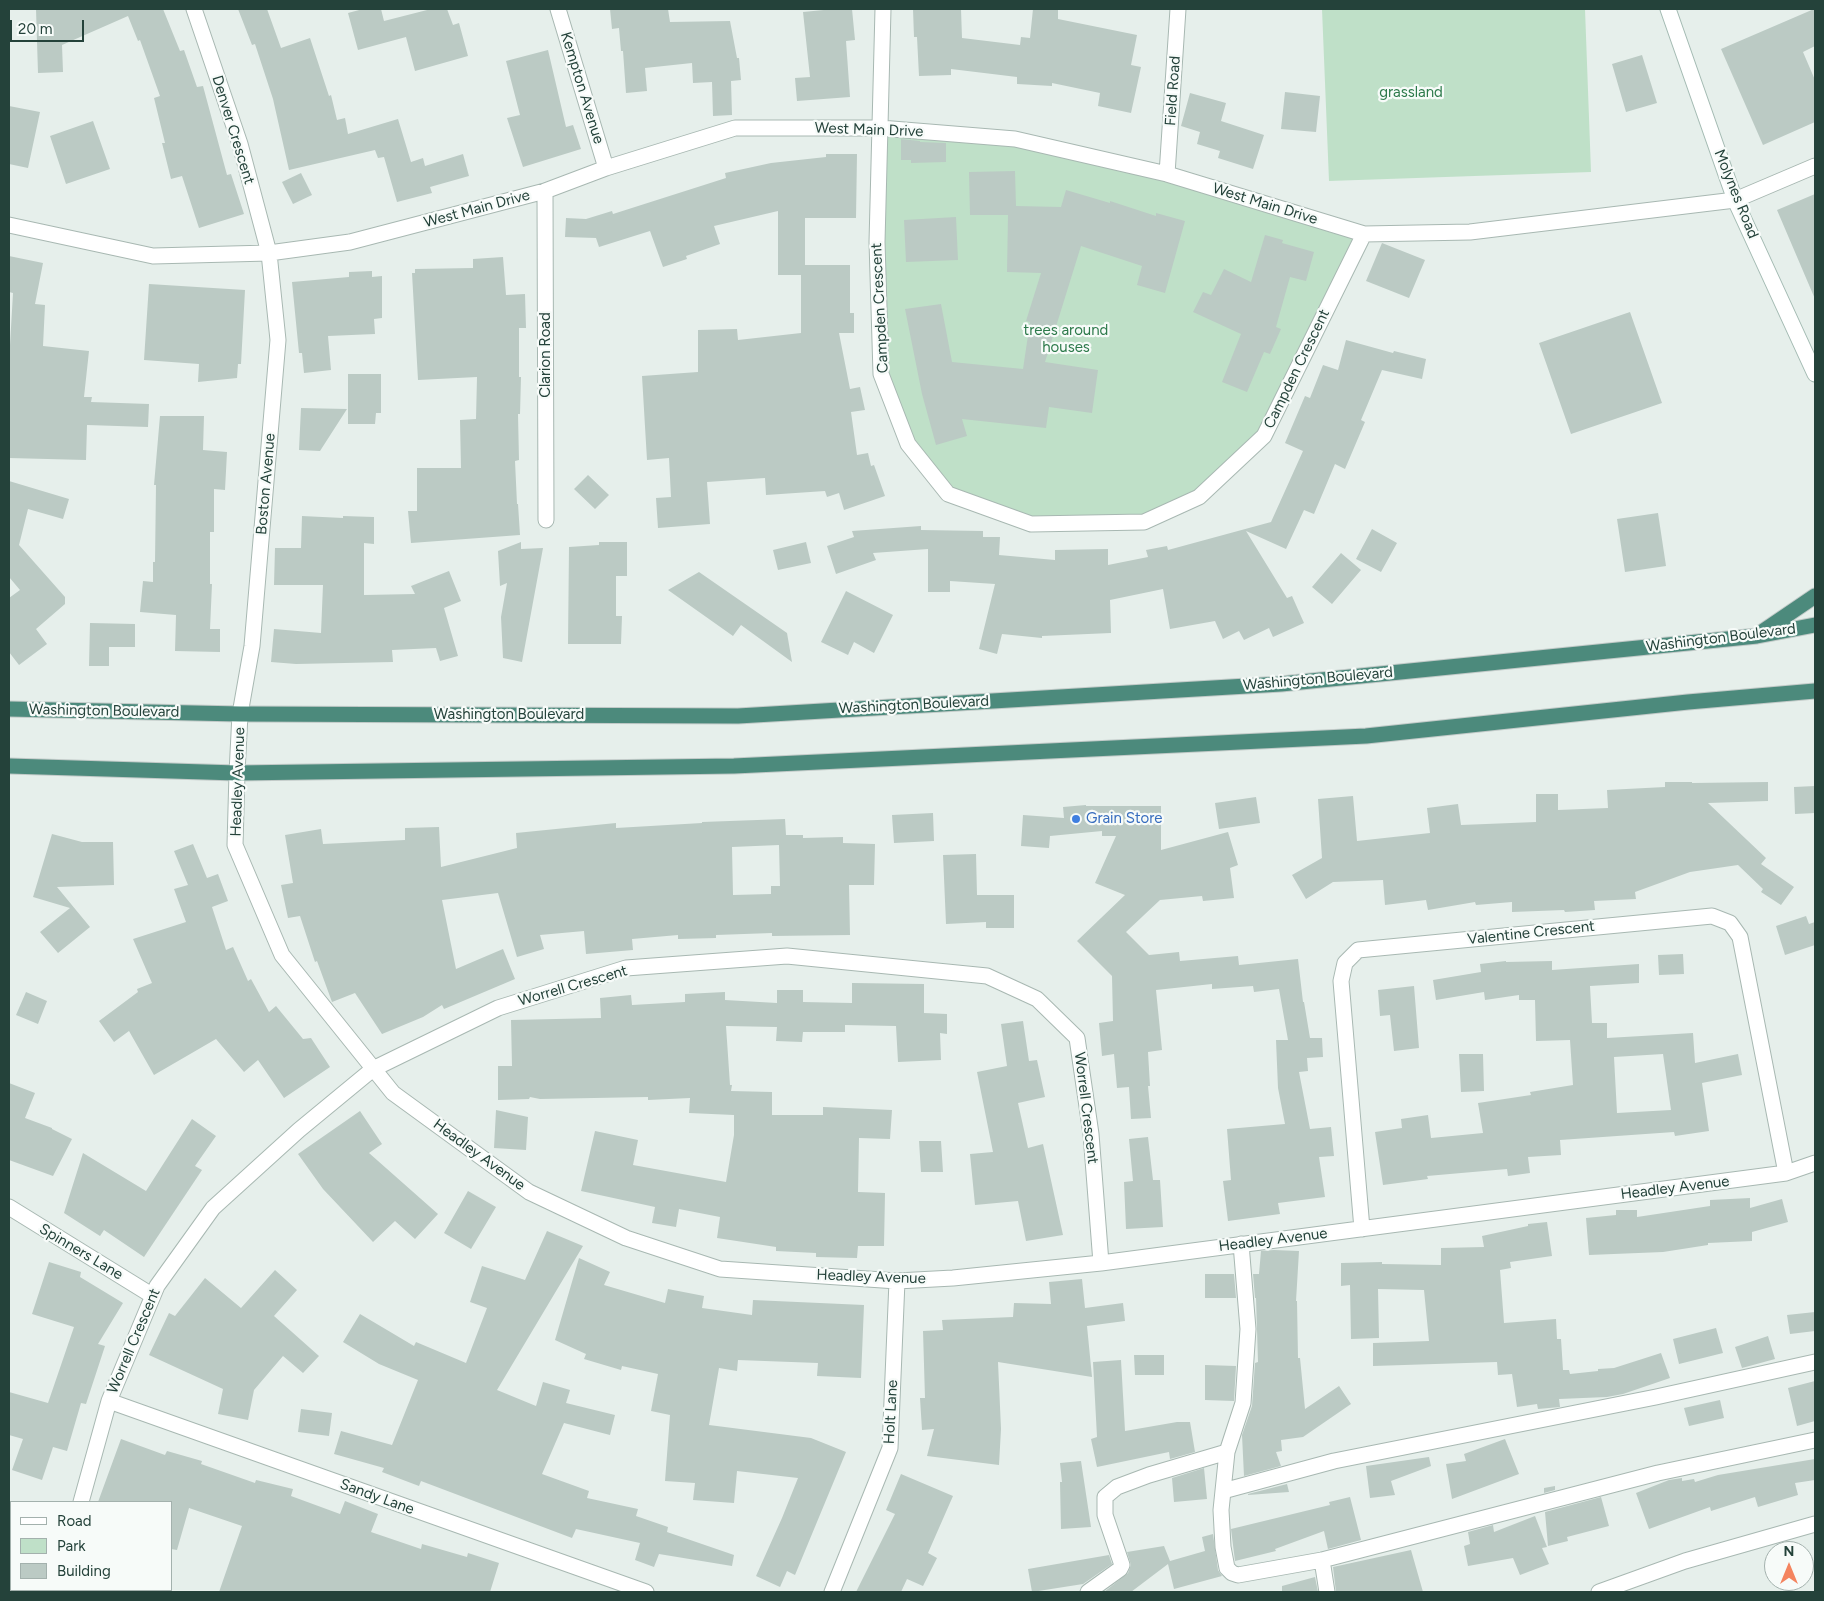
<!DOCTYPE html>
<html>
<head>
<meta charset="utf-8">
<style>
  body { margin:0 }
  #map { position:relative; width:1824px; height:1601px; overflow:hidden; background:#e6efeb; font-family:Figtree,sans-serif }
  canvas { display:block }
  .frame { position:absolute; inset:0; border:10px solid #24423a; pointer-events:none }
  .legend { position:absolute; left:10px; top:1501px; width:162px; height:90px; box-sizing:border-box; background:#f7fbf9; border:1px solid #a3b1ad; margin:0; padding:6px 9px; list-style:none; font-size:15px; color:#24423a }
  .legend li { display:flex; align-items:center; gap:10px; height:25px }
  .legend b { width:25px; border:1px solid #a3b1ad }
  .north { position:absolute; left:1764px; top:1541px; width:50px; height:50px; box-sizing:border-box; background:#f7fbf9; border:1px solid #a3b1ad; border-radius:50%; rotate:0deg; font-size:14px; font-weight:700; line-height:20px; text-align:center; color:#24423a }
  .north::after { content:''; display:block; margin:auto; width:18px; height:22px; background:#f4845f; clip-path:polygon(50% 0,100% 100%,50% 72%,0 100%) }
  .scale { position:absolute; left:10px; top:20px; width:74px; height:22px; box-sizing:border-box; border:2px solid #24423a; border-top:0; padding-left:6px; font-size:15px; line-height:18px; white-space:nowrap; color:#24423a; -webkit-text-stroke:4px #f7fbf9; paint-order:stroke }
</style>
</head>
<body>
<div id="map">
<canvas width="1824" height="1601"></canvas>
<div class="frame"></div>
<ul class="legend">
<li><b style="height:6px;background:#fff"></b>Road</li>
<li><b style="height:14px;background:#bfe0c8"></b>Park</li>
<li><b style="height:14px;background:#bbcac4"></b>Building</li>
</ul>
<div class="north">N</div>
<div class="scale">20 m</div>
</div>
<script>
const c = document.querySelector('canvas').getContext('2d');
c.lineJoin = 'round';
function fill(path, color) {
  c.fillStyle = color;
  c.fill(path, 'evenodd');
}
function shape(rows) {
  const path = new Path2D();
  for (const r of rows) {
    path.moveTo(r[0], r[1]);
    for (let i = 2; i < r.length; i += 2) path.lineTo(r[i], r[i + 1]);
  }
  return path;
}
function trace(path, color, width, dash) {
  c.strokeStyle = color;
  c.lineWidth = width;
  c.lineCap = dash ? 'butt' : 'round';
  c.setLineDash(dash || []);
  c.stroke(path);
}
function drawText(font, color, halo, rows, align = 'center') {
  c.font = font + ' Figtree,sans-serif';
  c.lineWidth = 4.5;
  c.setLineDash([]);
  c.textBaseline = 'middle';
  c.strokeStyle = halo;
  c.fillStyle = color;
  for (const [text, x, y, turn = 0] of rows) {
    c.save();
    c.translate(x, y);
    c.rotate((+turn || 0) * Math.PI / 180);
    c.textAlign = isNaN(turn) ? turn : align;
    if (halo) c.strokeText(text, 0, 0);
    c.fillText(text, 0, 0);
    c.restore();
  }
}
fill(shape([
  [1322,9,1585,9,1591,172,1329,181],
  [888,133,1015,139,1364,234,1264,436,1199,497,1144,522,1031,524,948,494,908,444,881,374,877,242]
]), '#bfe0c8');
fill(shape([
  [36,9,163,9,180,51,184,50,197,87,203,86,227,175,231,174,244,214,199,228,182,176,171,179,162,143,165,143,154,98,160,96,140,40,138,41,128,16,62,45,63,72,38,73],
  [238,9,267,9,281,48,310,38,329,96,331,95,337,120,345,118,348,134,398,119,411,162,423,158,425,166,463,154,469,176,430,187,432,193,397,202,384,157,378,158,375,150,289,170,273,99,255,44,252,45],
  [363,9,381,9,384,21,431,9,447,9,453,25,459,23,468,56,415,71,406,37,358,50,348,13],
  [610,9,668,9,670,22,730,21,737,58,739,58,741,80,731,81,732,115,713,116,712,82,693,83,692,63,645,68,647,91,626,93,623,51,621,51,619,28,612,29],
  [834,9,852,9,855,40,846,41,850,97,797,101,795,78,810,77,803,12],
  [913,9,961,9,962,38,1020,45,1021,37,1030,38,1033,9,1058,9,1058,19,1137,35,1131,65,1141,67,1131,113,1098,106,1100,93,1052,83,1052,86,1017,84,1017,77,951,69,951,75,919,76,917,37,914,37],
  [1814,9,1815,9,1815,46,1803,52,1815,80,1815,122,1763,145,1721,49],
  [548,50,566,127,573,125,581,149,523,167,507,118,520,115,506,61],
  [1642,55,1657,103,1626,112,1612,64],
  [1285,92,1320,96,1316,132,1281,129],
  [1190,93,1226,103,1221,121,1264,135,1253,169,1218,158,1220,151,1197,144,1200,132,1181,126],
  [9,106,40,112,28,168,9,164],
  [93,121,110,169,66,184,50,136],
  [901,139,920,141,920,142,946,143,946,162,911,163,911,160,901,160],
  [826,154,857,154,856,218,805,218,805,265,850,265,850,313,854,313,854,333,839,333,850,389,860,387,865,410,851,412,857,455,868,453,871,466,874,465,885,496,844,510,839,493,827,497,825,491,766,495,765,478,707,482,710,524,658,528,656,498,671,497,669,458,647,460,642,376,698,372,698,330,737,329,738,340,801,333,801,275,778,275,778,211,714,226,720,244,686,256,687,259,663,267,650,231,599,247,596,238,565,237,566,218,586,219,612,211,613,214,726,178,725,173,771,163,826,157],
  [1015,171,1016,206,1061,207,1066,190,1110,203,1110,201,1156,216,1156,213,1185,221,1165,293,1137,285,1142,266,1081,246,1045,362,1098,370,1092,413,1049,407,1046,428,962,419,967,436,936,445,922,394,905,309,941,304,952,362,1023,369,1030,322,1026,321,1041,273,1007,272,1008,215,970,215,969,172],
  [301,173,312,195,293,204,282,182],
  [1815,194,1815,299,1777,210],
  [956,217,958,260,906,262,904,220],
  [1265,235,1283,240,1282,243,1314,252,1306,281,1290,277,1276,327,1281,329,1270,354,1264,352,1247,392,1222,382,1241,334,1193,312,1203,292,1211,295,1224,269,1251,282],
  [1382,243,1425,260,1409,298,1366,281],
  [9,256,43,263,35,304,45,305,43,346,89,351,84,397,92,397,91,402,149,404,148,427,87,425,86,460,9,458,9,345,10,345,13,293,9,292],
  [503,257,506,295,525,294,526,328,519,328,519,377,521,377,520,414,518,414,519,460,515,461,517,504,518,504,520,535,411,543,408,511,417,511,417,468,461,468,460,420,476,419,477,377,418,380,412,273,415,273,415,269,473,268,473,259],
  [372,271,372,277,382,276,382,318,374,319,375,334,328,336,331,370,304,373,302,353,299,353,292,282,349,277,349,272],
  [149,284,245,290,241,364,238,364,237,378,198,382,199,364,144,360],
  [1630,312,1662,403,1571,434,1539,343],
  [1346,340,1393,353,1394,351,1426,359,1422,379,1382,370,1361,420,1365,422,1345,469,1335,464,1314,514,1304,510,1286,549,1246,531,1287,598,1292,596,1304,623,1273,637,1269,628,1244,640,1239,631,1223,639,1215,621,1170,629,1163,589,1110,600,1111,633,1042,636,1042,638,1002,634,997,654,979,649,995,584,950,581,950,592,928,592,928,549,873,553,876,560,836,574,827,546,854,537,852,531,921,526,921,530,983,531,983,537,1000,537,999,555,1055,560,1055,550,1108,549,1108,565,1148,557,1146,550,1167,546,1168,550,1271,522,1303,451,1285,443,1305,396,1310,398,1323,365,1338,370],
  [348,374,381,374,381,413,376,413,375,424,348,424],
  [301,408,347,409,320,451,299,450],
  [160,416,204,416,203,450,227,452,225,490,214,489,214,532,210,532,210,584,212,584,210,629,220,629,220,652,175,651,176,615,140,612,143,581,153,582,153,562,155,562,156,485,154,485],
  [588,475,609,495,595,509,574,489],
  [9,481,69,499,63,519,28,509,19,545,65,597,65,604,36,629,47,644,19,665,9,652,9,598,20,590,9,577],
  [1658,513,1666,566,1625,572,1617,519],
  [302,516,343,518,343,516,374,517,374,544,364,543,364,595,415,594,411,586,449,571,461,601,444,608,458,656,440,661,436,648,392,650,393,662,296,664,271,662,274,629,321,633,323,585,274,585,275,548,301,548],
  [1372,529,1397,543,1381,572,1356,559],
  [521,542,521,549,543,548,522,662,503,658,501,617,507,583,500,586,498,551],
  [599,542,627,542,627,576,616,576,616,616,622,616,621,644,568,644,569,547,599,545],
  [806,542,811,563,778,570,773,550],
  [1341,553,1361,570,1332,604,1312,587],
  [699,572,787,633,792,662,741,625,733,636,668,590],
  [846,591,893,615,874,653,854,642,848,655,821,642],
  [90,623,135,624,135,647,109,647,109,666,89,666],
  [1665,782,1692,782,1692,783,1768,782,1768,801,1708,803,1766,858,1761,864,1794,887,1781,905,1761,892,1763,889,1738,865,1690,872,1635,892,1636,899,1594,901,1595,910,1565,912,1564,910,1512,912,1512,902,1476,905,1475,902,1428,910,1426,900,1385,905,1383,880,1333,882,1306,899,1292,875,1322,858,1318,799,1353,796,1357,841,1430,833,1427,808,1458,804,1461,825,1536,822,1536,794,1558,794,1558,810,1608,808,1607,790,1665,787],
  [1815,786,1815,813,1795,814,1794,787],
  [1256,797,1260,823,1219,829,1215,803],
  [1086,805,1086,806,1161,806,1161,850,1228,832,1238,865,1230,868,1234,898,1203,901,1202,896,1160,900,1126,932,1149,955,1179,952,1180,961,1238,956,1239,965,1298,959,1303,1002,1304,1002,1310,1038,1322,1038,1323,1057,1307,1058,1308,1071,1299,1072,1310,1129,1331,1127,1334,1156,1319,1157,1325,1197,1278,1203,1280,1214,1228,1221,1223,1181,1231,1180,1227,1129,1285,1124,1278,1088,1276,1040,1288,1040,1279,989,1254,992,1253,986,1212,989,1212,984,1156,990,1162,1050,1148,1052,1150,1086,1148,1086,1151,1118,1131,1119,1129,1087,1117,1088,1114,1054,1102,1056,1099,1023,1113,1021,1112,976,1077,941,1125,895,1095,883,1116,836,1102,836,1102,831,1050,836,1049,848,1021,846,1023,815,1064,818,1063,807],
  [933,813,934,841,894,843,892,815],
  [785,819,786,835,803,835,803,838,843,837,843,843,875,844,874,885,849,885,850,935,772,936,772,933,716,935,716,938,678,939,678,935,632,939,633,950,586,954,584,931,540,935,544,949,517,957,498,893,442,900,456,969,503,949,515,979,444,1009,442,1005,423,1017,382,1034,355,993,332,1002,317,961,315,962,300,916,288,918,281,885,293,883,285,835,321,829,323,844,405,840,405,828,439,827,441,867,517,848,516,833,616,823,616,828,702,823,702,822],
  [779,845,780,886,771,886,771,894,733,895,732,847],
  [52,834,82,842,113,842,114,885,57,887,90,927,58,953,40,932,70,908,33,897],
  [193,844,207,878,218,874,228,901,212,907,226,950,233,947,248,981,251,979,269,1012,276,1006,303,1039,311,1038,330,1067,284,1098,258,1060,244,1072,216,1039,154,1075,129,1031,114,1042,99,1021,138,992,137,989,152,983,133,939,186,922,174,889,188,885,174,851],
  [976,854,977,895,1014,895,1014,928,986,928,986,922,946,924,943,855],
  [1806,916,1809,924,1815,922,1815,945,1785,955,1776,926],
  [1683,954,1684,974,1659,975,1658,955],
  [1506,961,1506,962,1552,961,1552,970,1639,964,1639,983,1590,986,1592,1023,1607,1023,1607,1038,1693,1033,1695,1063,1738,1054,1742,1075,1702,1083,1709,1131,1675,1136,1674,1132,1560,1140,1561,1155,1528,1157,1530,1173,1508,1176,1507,1169,1427,1176,1428,1179,1383,1185,1375,1132,1402,1128,1401,1119,1428,1115,1431,1138,1483,1133,1478,1103,1531,1095,1530,1092,1573,1085,1570,1040,1536,1041,1535,1000,1519,1000,1519,995,1485,1000,1484,992,1436,1000,1433,980,1481,972,1480,964],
  [1663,1054,1671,1110,1617,1113,1614,1057],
  [852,983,924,984,924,1013,947,1014,947,1034,940,1033,941,1060,898,1062,896,1026,845,1025,845,1032,803,1032,802,1042,776,1041,777,1027,726,1026,730,1085,732,1085,731,1091,772,1092,772,1115,823,1115,823,1107,892,1110,890,1139,859,1138,858,1192,885,1193,884,1246,858,1246,857,1258,816,1257,816,1253,776,1251,776,1247,717,1238,720,1217,679,1209,676,1227,652,1223,655,1207,581,1191,595,1131,638,1140,633,1165,726,1182,734,1135,734,1115,689,1113,690,1098,648,1100,648,1097,540,1099,530,1097,529,1099,498,1100,498,1066,512,1066,511,1020,601,1018,600,998,631,995,632,1005,685,1002,685,994,725,992,725,1000,777,1003,777,990,803,990,803,1002,852,1003],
  [1414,986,1419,1048,1394,1051,1390,1015,1380,1016,1378,990],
  [26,992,47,1001,38,1024,16,1015],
  [1023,1021,1029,1061,1037,1060,1045,1097,1018,1103,1028,1148,1043,1144,1063,1235,1026,1241,1018,1201,975,1205,970,1154,993,1152,977,1072,1007,1066,1001,1024],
  [1459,1054,1483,1054,1484,1091,1461,1092],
  [9,1083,35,1093,25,1118,52,1128,52,1129,72,1139,53,1176,9,1160],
  [496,1110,528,1117,526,1150,494,1148],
  [360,1111,382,1144,369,1153,438,1214,415,1239,395,1221,373,1242,323,1189,298,1154],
  [192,1119,216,1136,195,1166,202,1170,144,1257,104,1230,100,1236,64,1213,83,1153,146,1191],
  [1148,1137,1153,1180,1160,1180,1163,1227,1126,1229,1124,1182,1133,1181,1129,1139],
  [919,1141,941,1141,943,1172,921,1172],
  [468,1191,496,1207,471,1249,444,1233],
  [1750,1198,1750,1208,1782,1199,1788,1222,1752,1232,1752,1241,1708,1243,1708,1245,1663,1252,1589,1255,1586,1218,1616,1215,1616,1210,1637,1210,1637,1217,1710,1206,1710,1200],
  [1547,1222,1552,1256,1510,1262,1511,1268,1500,1270,1504,1323,1556,1319,1557,1339,1561,1339,1563,1370,1569,1370,1570,1374,1598,1371,1598,1369,1614,1368,1661,1353,1670,1378,1623,1394,1607,1397,1559,1399,1560,1407,1538,1409,1537,1404,1517,1407,1512,1374,1498,1375,1497,1362,1373,1366,1373,1343,1429,1341,1424,1290,1378,1289,1379,1338,1351,1339,1350,1285,1341,1286,1341,1263,1382,1262,1382,1264,1441,1265,1441,1248,1484,1247,1482,1236,1528,1226,1528,1224],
  [547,1231,583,1246,497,1390,536,1406,543,1382,570,1390,566,1403,615,1415,610,1435,564,1423,542,1474,589,1491,587,1498,638,1509,636,1516,668,1527,667,1532,734,1555,732,1566,659,1554,654,1567,635,1560,640,1543,576,1529,572,1538,421,1481,419,1486,382,1472,384,1468,334,1454,341,1431,392,1445,418,1380,379,1364,343,1342,360,1314,414,1346,416,1342,466,1363,487,1308,470,1302,482,1266,525,1280],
  [1274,1250,1299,1251,1296,1301,1297,1301,1298,1358,1300,1358,1305,1409,1339,1386,1351,1404,1303,1437,1281,1440,1282,1451,1276,1452,1281,1466,1244,1476,1242,1435,1252,1406,1255,1363,1258,1362,1256,1298,1255,1298,1253,1274,1259,1274,1261,1251],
  [579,1258,610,1272,604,1285,665,1303,668,1289,704,1296,702,1308,752,1315,753,1300,864,1305,861,1378,817,1376,818,1363,738,1360,737,1371,719,1368,709,1425,811,1438,846,1452,795,1575,787,1571,780,1587,756,1576,782,1518,798,1478,737,1471,734,1503,693,1500,695,1483,665,1481,670,1415,651,1411,658,1374,622,1366,621,1370,584,1359,586,1354,555,1340],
  [49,1262,81,1272,80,1277,123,1303,98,1344,105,1346,86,1404,81,1403,67,1451,53,1447,42,1480,12,1470,23,1439,9,1435,9,1392,48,1403,74,1327,32,1314],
  [275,1270,297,1290,274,1316,319,1356,303,1373,283,1356,254,1390,248,1420,218,1414,223,1389,149,1355,169,1313,175,1316,205,1278,241,1308],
  [1205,1274,1234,1274,1236,1298,1205,1298],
  [1082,1279,1085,1308,1123,1303,1125,1321,1087,1326,1092,1377,998,1362,1001,1429,999,1465,927,1456,934,1429,922,1430,920,1398,925,1398,923,1331,943,1330,942,1320,1013,1317,1014,1303,1051,1304,1049,1282],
  [1815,1312,1815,1331,1790,1334,1787,1315],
  [1716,1328,1723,1353,1679,1364,1673,1339],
  [1768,1336,1775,1359,1742,1368,1735,1347],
  [1134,1355,1164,1355,1164,1375,1135,1375],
  [1121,1360,1125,1431,1177,1422,1190,1422,1195,1452,1170,1459,1169,1452,1097,1467,1091,1439,1097,1437,1093,1362],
  [1205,1365,1236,1366,1234,1401,1205,1400],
  [1815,1381,1815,1421,1797,1426,1788,1388],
  [1720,1400,1724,1418,1689,1426,1684,1408],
  [301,1409,332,1413,329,1436,298,1432],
  [121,1439,165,1455,167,1451,202,1461,201,1464,255,1483,256,1480,293,1489,291,1496,340,1514,345,1501,378,1514,371,1532,421,1549,422,1544,467,1557,468,1553,499,1563,490,1592,219,1592,242,1526,189,1508,177,1550,171,1549,171,1502,98,1502],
  [1505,1439,1519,1474,1452,1499,1446,1464,1466,1461,1464,1454],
  [1429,1457,1431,1466,1391,1481,1395,1495,1370,1498,1366,1466],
  [1815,1459,1815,1480,1795,1483,1798,1495,1758,1507,1755,1497,1711,1511,1710,1507,1649,1529,1636,1493,1669,1480,1682,1478,1682,1481,1694,1479,1695,1482,1718,1475],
  [1081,1461,1091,1527,1061,1529,1060,1482,1062,1482,1060,1463],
  [1204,1468,1207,1499,1174,1502,1172,1478],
  [901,1474,953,1496,928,1553,937,1558,923,1586,907,1579,901,1592,856,1592,895,1514,886,1510],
  [1287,1484,1289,1492,1248,1495,1248,1494],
  [1555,1486,1555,1490,1544,1493,1544,1488],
  [1350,1497,1361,1540,1328,1549,1324,1531,1275,1549,1276,1551,1235,1561,1231,1529,1330,1505,1329,1502],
  [1601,1497,1609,1526,1567,1537,1568,1541,1548,1546,1545,1512],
  [1535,1516,1547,1547,1542,1548,1549,1564,1520,1575,1513,1558,1468,1566,1464,1546,1470,1544,1468,1532,1493,1525,1494,1532],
  [1213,1534,1218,1570,1222,1576,1174,1589,1168,1564,1131,1592,1104,1592,1128,1573,1131,1565,1127,1552,1164,1546,1170,1561,1205,1551,1202,1537],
  [1411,1550,1423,1592,1336,1592,1333,1567],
  [1109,1555,1112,1564,1083,1584,1032,1592,1028,1569],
  [1315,1577,1318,1592,1282,1592,1282,1586]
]), '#bbcac4');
const minor = shape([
  [194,9,240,144,269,253,278,340,252,646,240,714,237,773,235,845,282,955,393,1093,529,1192,626,1238,720,1269,897,1281,953,1278,1101,1263,1786,1173,1815,1163],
  [558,9,606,168],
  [883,9,877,242,881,374,908,444,948,494,1031,524,1144,522,1199,497,1264,436,1364,234],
  [1167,174,1178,9],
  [545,191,546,520],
  [9,225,153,256,269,253,350,242,545,191,606,168,735,128,880,128,1015,139,1167,174,1364,234,1470,232,1735,200,1815,166],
  [9,1207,153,1296],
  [1362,1229,1341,981,1345,963,1358,950,1712,916,1730,923,1740,937,1786,1173],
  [1241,1244,1248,1329,1243,1403,1227,1452,1221,1510,1223,1547,1227,1568,1232,1573,1238,1575,1322,1560,1658,1473,1815,1440],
  [109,1401,646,1592],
  [1223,1491,1334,1461,1656,1397,1815,1362],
  [81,1502,109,1401,157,1286,213,1208,299,1130,373,1069,498,1008,626,968,787,956,987,976,1037,999,1077,1038,1091,1134,1101,1263],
  [9,1550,11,1551],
  [1322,1560,1327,1592],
  [59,1592,60,1590],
  [832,1592,890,1448,897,1281],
  [1088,1592,1120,1569,1122,1565,1105,1515,1105,1497,1117,1487,1149,1475,1227,1452],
  [1599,1592,1685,1561,1815,1524]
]);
const secondary = shape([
  [1668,9,1735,200,1815,374]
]);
const trunk = shape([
  [1762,632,1815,596],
  [9,709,240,714,738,716,1281,684,1757,636,1815,625],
  [9,766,237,773,734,766,1366,736,1688,702,1815,691]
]);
trace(minor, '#a8b8b2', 17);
trace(secondary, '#a4bbb3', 17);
trace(trunk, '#c2cac8', 17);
trace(minor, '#fff', 15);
trace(secondary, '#fff', 15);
trace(trunk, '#4c8a7c', 15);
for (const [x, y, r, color] of [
  [1076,819,5,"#3f7fe0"]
]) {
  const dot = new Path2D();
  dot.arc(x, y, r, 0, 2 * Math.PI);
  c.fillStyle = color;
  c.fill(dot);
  trace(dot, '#f7fbf9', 2);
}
drawText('15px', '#24423a', '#f7fbf9', [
  ["Kempton Avenue",582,88,73],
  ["Field Road",1173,91,-86],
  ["Denver Crescent",233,130,73],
  ["West Main Drive",869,130,2],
  ["Molynes Road",1736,194,68],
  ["West Main Drive",1265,204,17],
  ["West Main Drive",477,209,-15],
  ["Campden Crescent",880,308,-93],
  ["Clarion Road",546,355,-90],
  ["Campden Crescent",1297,369,-64],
  ["Boston Avenue",266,484,-85],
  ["Washington Boulevard",1721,638,-7],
  ["Washington Boulevard",1318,679,-5],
  ["Washington Boulevard",914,705,-3],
  ["Washington Boulevard",104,711,1],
  ["Washington Boulevard",509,715],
  ["Headley Avenue",238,782,-88],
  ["Valentine Crescent",1531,933,-6],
  ["Worrell Crescent",573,986,-16],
  ["Worrell Crescent",1086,1108,83],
  ["Headley Avenue",479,1155,36],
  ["Headley Avenue",1675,1188,-7],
  ["Headley Avenue",1273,1240,-7],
  ["Spinners Lane",81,1252,31],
  ["Headley Avenue",871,1277,2],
  ["Worrell Crescent",134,1341,-67],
  ["Holt Lane",891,1412,-87],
  ["Sandy Lane",377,1497,20]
]);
drawText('15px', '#2d7a4b', '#f7fbf9', [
  ["grassland",1411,93],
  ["trees around",1066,331],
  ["houses",1066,348]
]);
drawText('15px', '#366cbe', '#f7fbf9', [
  ["Grain Store",1086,819]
], 'left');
</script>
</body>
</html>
